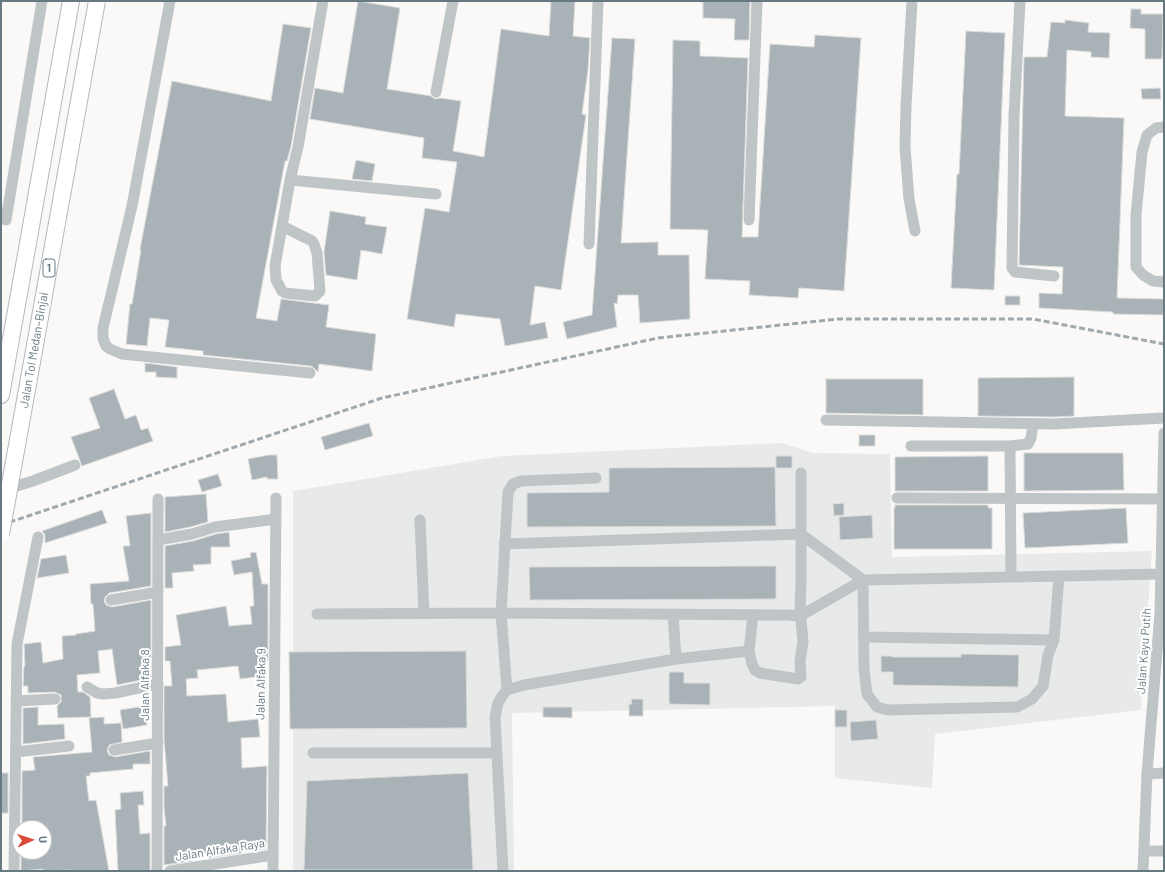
<!DOCTYPE html>
<html>
<head>
<meta charset="utf-8">
<style>
  body { margin:0 }
  #map { position:relative; width:1165px; height:872px; overflow:hidden; background:#faf9f8; font-family:Barlow,sans-serif }
  canvas { display:block }
  .frame { position:absolute; inset:0; border:2px solid #667981; pointer-events:none }
  .north { position:absolute; left:12px; top:820px; width:40px; height:40px; box-sizing:border-box; background:#fff; border:1px solid #c2c9cd; border-radius:50%; rotate:87deg; font-size:11px; font-weight:700; line-height:16px; text-align:center; color:#667981 }
  .north::after { content:''; display:block; margin:auto; width:14px; height:18px; background:#d94a39; clip-path:polygon(50% 0,100% 100%,50% 72%,0 100%) }
</style>
</head>
<body>
<div id="map">
<canvas width="1165" height="872"></canvas>
<div class="frame"></div>
<div class="north">U</div>
</div>
<script>
const c = document.querySelector('canvas').getContext('2d');
c.lineJoin = 'round';
function fill(path, color) {
  c.fillStyle = color;
  c.fill(path, 'evenodd');
}
function shape(rows) {
  const path = new Path2D();
  for (const r of rows) {
    path.moveTo(r[0], r[1]);
    for (let i = 2; i < r.length; i += 2) path.lineTo(r[i], r[i + 1]);
  }
  return path;
}
function trace(path, color, width, dash) {
  c.strokeStyle = color;
  c.lineWidth = width;
  c.lineCap = dash ? 'butt' : 'round';
  c.setLineDash(dash || []);
  c.stroke(path);
}
function drawText(font, color, halo, rows, align = 'center') {
  c.font = font + ' Barlow,sans-serif';
  c.lineWidth = 4;
  c.setLineDash([]);
  c.textBaseline = 'middle';
  c.strokeStyle = halo;
  c.fillStyle = color;
  for (const [text, x, y, turn = 0] of rows) {
    c.save();
    c.translate(x, y);
    c.rotate((+turn || 0) * Math.PI / 180);
    c.textAlign = isNaN(turn) ? turn : align;
    if (halo) c.strokeText(text, 0, 0);
    c.fillText(text, 0, 0);
    c.restore();
  }
}
fill(shape([
  [781,443,813,453,890,454,892,557,1152,551,1141,710,935,734,932,788,835,778,835,706,512,713,514,871,293,871,293,491,502,456]
]), '#e8e9e9');
const building = shape([
  [358,1,400,8,387,89,431,96,435,99,440,98,461,101,453,151,484,157,501,29,549,36,551,1,575,1,573,36,590,38,588,70,582,114,586,115,561,290,535,286,530,325,545,322,548,338,505,346,500,319,456,314,454,327,407,319,425,208,449,212,457,162,422,158,424,138,310,119,315,88,343,93,358,1],
  [703,1,750,1,749,40,734,40,735,19,703,18,703,1],
  [1131,9,1141,9,1141,14,1163,14,1162,59,1145,59,1145,29,1130,28,1131,9],
  [1065,20,1089,23,1088,32,1110,33,1109,58,1091,57,1091,52,1067,50,1065,116,1124,118,1117,298,1164,299,1163,315,1113,314,1113,312,1039,308,1039,293,1062,294,1063,267,1019,265,1024,57,1047,57,1051,22,1065,23,1065,20],
  [283,24,311,28,291,146,287,161,285,161,256,318,277,321,281,299,329,305,326,327,376,334,372,371,319,364,318,372,314,368,311,366,203,355,203,351,165,347,169,320,150,318,147,346,126,344,130,304,132,304,141,250,140,249,172,81,271,101,283,24],
  [966,31,1005,33,994,290,951,288,957,174,959,174,966,31],
  [815,35,861,38,844,291,799,288,798,298,749,295,750,281,705,279,708,230,670,229,673,40,700,41,700,56,748,58,742,237,758,237,770,44,814,47,815,35],
  [612,38,635,39,621,243,658,242,658,255,689,255,690,319,640,323,638,295,618,295,617,304,614,303,617,327,567,339,563,322,592,315,612,38],
  [1160,88,1161,99,1142,99,1141,89,1160,88],
  [356,160,375,164,372,181,352,179,356,160],
  [330,211,366,217,365,224,387,227,382,254,361,250,357,280,326,275,324,252,330,211],
  [1005,296,1020,296,1020,305,1005,305,1005,296],
  [145,363,177,367,177,378,156,377,156,372,145,372,145,363],
  [1074,377,1074,416,1054,417,978,416,978,378,1074,377],
  [826,379,923,379,923,415,826,413,826,379],
  [114,389,125,419,136,415,141,430,148,428,153,441,82,466,71,437,100,428,89,398,114,389],
  [369,423,373,436,325,450,321,437,369,423],
  [859,435,875,435,875,446,859,446,859,435],
  [1024,453,1123,453,1124,490,1024,491,1024,453],
  [269,455,277,455,278,479,267,479,267,477,252,480,248,459,269,455],
  [776,456,792,456,792,468,776,468,776,456],
  [988,456,988,491,895,491,895,457,988,456],
  [775,467,776,526,527,527,527,493,609,492,609,468,775,467],
  [218,474,222,486,202,492,198,480,218,474],
  [206,494,208,522,190,527,165,532,165,497,206,494],
  [844,503,844,515,834,516,833,504,844,503],
  [895,505,988,505,988,508,992,508,992,549,894,549,894,508,895,508,895,505],
  [1126,508,1128,543,1025,548,1023,513,1126,508],
  [102,510,107,523,45,543,45,535,42,531,102,510],
  [151,513,151,586,109,593,105,597,104,601,106,605,112,607,151,600,151,678,117,685,112,649,98,651,100,673,77,675,78,692,83,692,90,697,91,717,58,718,57,706,61,702,61,695,55,692,28,693,28,686,23,686,24,666,25,666,24,644,41,642,43,663,63,659,62,636,76,635,76,634,95,631,93,604,91,604,90,584,129,581,123,546,130,546,126,516,151,513],
  [872,515,873,538,840,540,839,517,872,515],
  [229,532,230,547,211,547,211,564,193,565,194,571,172,573,173,588,165,588,165,546,193,541,216,534,229,532],
  [256,552,262,584,268,584,268,661,261,662,263,676,240,679,238,666,197,670,198,678,186,679,187,696,226,694,228,722,258,719,260,737,241,738,242,768,267,766,266,849,242,851,242,853,208,858,208,853,192,854,192,861,164,865,164,826,166,826,164,808,164,786,168,786,164,739,164,686,172,686,170,661,165,661,165,647,181,645,176,615,226,606,229,626,252,624,250,606,254,606,252,572,234,575,231,561,251,557,250,553,256,552],
  [66,555,69,573,37,578,41,559,66,555],
  [776,566,776,599,530,600,529,567,776,566],
  [466,651,467,728,290,729,289,652,466,651],
  [961,654,1019,655,1018,687,893,685,893,672,881,672,881,656,892,656,892,657,961,657,961,654],
  [669,672,684,672,684,683,710,683,710,705,669,704,669,672],
  [631,699,643,699,643,716,629,716,629,704,632,704,631,699],
  [145,706,147,725,123,729,120,710,145,706],
  [38,707,38,725,64,724,65,739,23,744,23,708,38,707],
  [543,707,572,707,572,718,543,717,543,707],
  [835,710,847,710,847,727,835,727,835,710],
  [104,717,104,724,121,723,122,742,109,745,107,751,109,755,115,757,150,751,150,764,133,764,133,769,90,773,90,776,86,776,89,801,96,800,109,871,71,871,71,870,43,871,43,869,21,871,21,852,44,852,44,826,22,828,22,771,35,770,33,757,92,752,89,718,104,717],
  [876,720,878,739,851,741,850,722,876,720],
  [1,773,8,773,8,813,1,813,1,773],
  [468,773,473,870,304,870,307,781,468,773],
  [143,791,144,805,138,805,140,834,150,833,150,871,118,871,115,810,121,809,120,793,143,791]
]);
fill(building, '#a9b2b7');
trace(building, '#dcdbda', 1);
const highway = shape([
  [1,395,71,1]
]);
trace(highway, '#b3b8bb', 18);
trace(shape([
  [170,1,132,206,103,328,103,338,106,346,110,349,122,354,310,373],
  [323,1,298,147,290,180,436,194],
  [912,1,906,106,905,147,909,199,915,231],
  [1020,1,1014,116,1012,268,1015,272,1054,276],
  [436,92,453,1],
  [1164,127,1156,128,1147,135,1142,152,1136,215,1136,267,1143,275,1153,281,1164,282],
  [6,220,42,1],
  [749,220,757,1],
  [282,226,312,241,314,244,317,253,320,291,315,296,285,293,282,291,276,280,275,266,282,226,290,180],
  [589,244,598,1],
  [826,420,1054,424,1164,418],
  [911,446,1010,446,1011,577],
  [1010,446,1028,444,1031,438,1033,424],
  [4,490,33,481,75,465],
  [897,498,1162,499],
  [420,520,424,613],
  [158,540,192,534,215,527,276,519],
  [504,544,801,534,863,580,864,669,867,694,877,707,888,710,1017,707,1032,699,1043,686,1048,655,1054,640,1059,576],
  [111,600,158,592],
  [317,614,501,613,786,615,800,616,863,580,1162,574],
  [864,637,1054,640],
  [749,651,752,664,755,670,760,673,798,679,801,677,800,661,803,642,800,609,801,581,801,473],
  [676,659,749,651,753,615],
  [87,687,97,693,103,694,115,693,158,684],
  [507,690,501,613,508,492,513,484,521,481,596,478],
  [16,701,55,699],
  [114,750,158,743],
  [16,752,69,746],
  [313,753,496,753],
  [1147,774,1164,773],
  [1144,851,1164,851],
  [14,871,17,644,38,537],
  [157,871,158,499],
  [170,871,273,855],
  [273,871,276,498],
  [503,871,495,717,498,703,502,696,507,690,524,685,676,659,673,614],
  [1143,871,1147,774,1160,613,1164,433]
]), '#bfc5c7', 11);
trace(highway, '#fff', 16);
trace(shape([
  [1,525,382,398,658,338,838,319,1033,319,1164,344]
]), '#9fa8ac', 3, [6, 3]);
const highwayBridge = shape([
  [1,534,97,1]
]);
trace(highwayBridge, '#b3b8bb', 18, []);
trace(highwayBridge, '#fff', 16);
for (const [x, y, w] of [
  [49,268,12]
]) {
  const box = new Path2D();
  box.roundRect(x - w / 2, y - 9, w, 18, 3);
  c.fillStyle = '#fff';
  c.fill(box);
  trace(box, '#667981', 1);
}
drawText('bold 11px', '#667981', null, [
  ["1",49,268]
]);
drawText('12px', '#667981', '#fff', [
  ["Jalan Tol Medan–Binjai",34,350,-80],
  ["Jalan Kayu Putih",1144,651,-86],
  ["Jalan Alfaka 9",261,684,-89],
  ["Jalan Alfaka 8",145,685,-90],
  ["Jalan Alfaka Raya",220,850,-9]
]);
</script>
</body>
</html>
